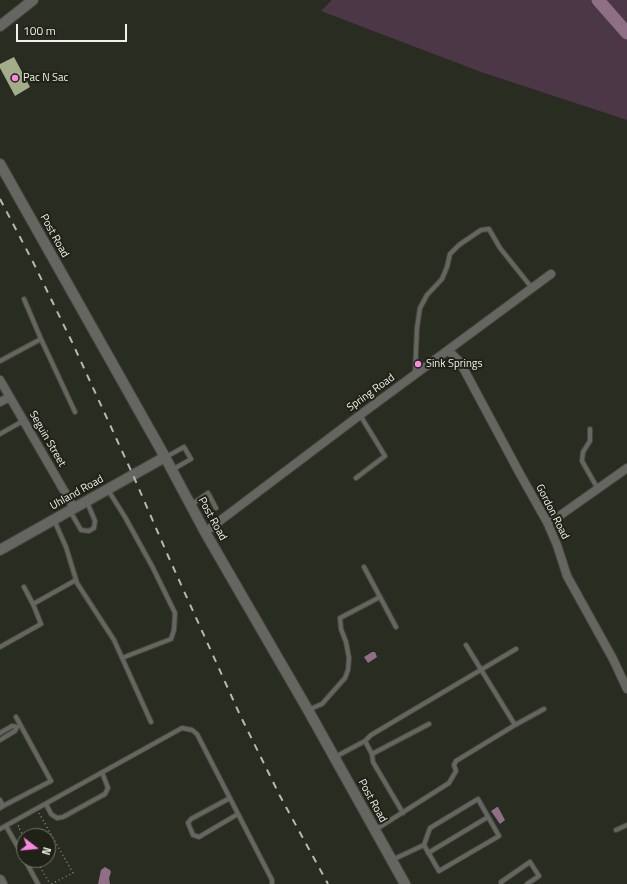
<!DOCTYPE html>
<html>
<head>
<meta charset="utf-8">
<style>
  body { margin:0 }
  #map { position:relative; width:627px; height:884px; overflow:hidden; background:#292c21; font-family:"Titillium Web",sans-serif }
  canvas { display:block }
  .north { position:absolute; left:16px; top:828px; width:40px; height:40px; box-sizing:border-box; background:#202217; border:1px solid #73756b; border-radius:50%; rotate:106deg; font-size:11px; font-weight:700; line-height:16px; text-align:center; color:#eff1ea }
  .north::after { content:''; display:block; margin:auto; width:14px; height:18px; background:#fd86e2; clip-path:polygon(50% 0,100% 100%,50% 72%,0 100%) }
  .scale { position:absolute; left:16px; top:24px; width:111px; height:18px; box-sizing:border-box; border:2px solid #eff1ea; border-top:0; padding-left:5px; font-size:12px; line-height:14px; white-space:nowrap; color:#eff1ea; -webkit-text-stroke:3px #202217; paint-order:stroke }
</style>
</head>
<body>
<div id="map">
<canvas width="627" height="884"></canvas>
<div class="north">N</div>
<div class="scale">100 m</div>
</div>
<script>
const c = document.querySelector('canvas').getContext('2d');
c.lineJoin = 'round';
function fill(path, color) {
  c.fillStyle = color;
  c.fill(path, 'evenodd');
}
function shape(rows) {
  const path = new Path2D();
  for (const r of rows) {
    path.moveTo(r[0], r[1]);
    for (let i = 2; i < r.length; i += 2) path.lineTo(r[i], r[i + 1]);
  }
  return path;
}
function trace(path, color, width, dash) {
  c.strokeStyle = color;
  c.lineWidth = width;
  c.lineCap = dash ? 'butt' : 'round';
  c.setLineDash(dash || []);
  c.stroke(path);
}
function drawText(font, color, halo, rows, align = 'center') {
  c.font = font + ' "Titillium Web",sans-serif';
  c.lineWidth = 4;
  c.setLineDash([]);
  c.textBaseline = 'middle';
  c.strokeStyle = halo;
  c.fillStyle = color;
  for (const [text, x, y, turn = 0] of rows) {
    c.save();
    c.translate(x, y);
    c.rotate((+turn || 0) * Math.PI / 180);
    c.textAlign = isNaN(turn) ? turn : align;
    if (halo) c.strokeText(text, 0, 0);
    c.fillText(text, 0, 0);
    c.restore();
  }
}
fill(shape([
  [332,0,627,0,627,120,481,72,321,11]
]), '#4c3746');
fill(shape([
  [372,652,375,652,377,657,368,663,364,657],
  [497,807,498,807,505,820,500,824,491,811],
  [105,867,110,870,111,872,109,878,110,884,98,884,101,870]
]), '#8f6f86');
trace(shape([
  [598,0,627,33]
]), '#8f6f86', 13);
fill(shape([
  [14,57,30,87,15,96,0,68,0,64]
]), '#a4ad89');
const service = shape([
  [24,299,41,339],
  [0,361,41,339,75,412],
  [415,373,417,328,420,308,427,295,442,279,447,267,450,254,459,245,481,230,489,229,500,248,532,288],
  [590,429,590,441,583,452,582,461,598,489],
  [0,434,23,421],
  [166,457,184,447,191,459,172,470],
  [356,478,385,456,360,415],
  [108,490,125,517,153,568,175,613,174,630,171,639,122,658],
  [191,505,208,493,216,508],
  [70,511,81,530,89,531,94,528,95,521,87,502],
  [54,520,66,547,77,583,114,640,151,722],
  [364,567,380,597],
  [24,587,33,604],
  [466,645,515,725],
  [0,647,41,624,33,604,76,580],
  [308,710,322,704,345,678,348,670,349,658,346,642,341,629,340,618,380,597,396,627],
  [0,733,12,726,17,727,15,731,0,740],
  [365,741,372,754,373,762,403,813],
  [372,754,429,724],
  [335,757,365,741,371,735,516,649],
  [230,798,191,819,188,823,193,835,199,837,238,814],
  [0,800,3,806,0,808],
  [46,804,51,814,57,818,63,817,105,794,108,788,102,772],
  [3,806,51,781,16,717],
  [6,826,24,858],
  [0,829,182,728,192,730,197,734,272,880,272,884],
  [375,830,449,783,456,771,454,765,456,761,515,725,544,709],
  [616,830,627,825],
  [428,853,488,817],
  [25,860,38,884],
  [392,860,424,845,430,828,478,799,499,836,439,871,424,845],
  [501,884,501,882,530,862,539,876,527,884]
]);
const minor = shape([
  [448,350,460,362,520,474,547,522,557,545,567,576,613,659,627,689],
  [0,380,74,508],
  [0,402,10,397],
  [547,522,555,519,627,468],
  [205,532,360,415,551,274]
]);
const tertiary = shape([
  [0,26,33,0],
  [0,164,165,457,205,532,308,710,405,884],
  [0,550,165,457],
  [0,880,2,884]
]);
trace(service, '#45483d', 6);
trace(minor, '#45483d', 10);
trace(tertiary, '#45483d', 12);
trace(shape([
  [39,813,73,873,51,884],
  [19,826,18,826,24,838],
  [36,860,50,884]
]), '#84867d', 1.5, [1, 3]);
trace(service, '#656661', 4);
trace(minor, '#656661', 8);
trace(tertiary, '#656661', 10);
trace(shape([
  [0,199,33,262,72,342,133,475,169,558,240,715,280,796,328,884]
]), '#b6b9b1', 2, [7, 7]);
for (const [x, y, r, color] of [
  [15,78,4,"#fd86e2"],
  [418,364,4,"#fd86e2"]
]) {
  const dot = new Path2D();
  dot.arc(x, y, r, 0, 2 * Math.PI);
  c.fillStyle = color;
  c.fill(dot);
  trace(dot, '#202217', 1.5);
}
drawText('11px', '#eff1ea', '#202217', [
  ["Pac N Sac",23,78],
  ["Sink Springs",426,364]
], 'left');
drawText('11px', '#eff1ea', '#202217', [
  ["Post Road",54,236,61],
  ["Spring Road",371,393,-36],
  ["Seguin Street",47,439,60],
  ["Uhland Road",77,493,-29],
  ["Gordon Road",552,512,63],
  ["Post Road",212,519,61],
  ["Post Road",372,801,61]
]);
</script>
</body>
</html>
